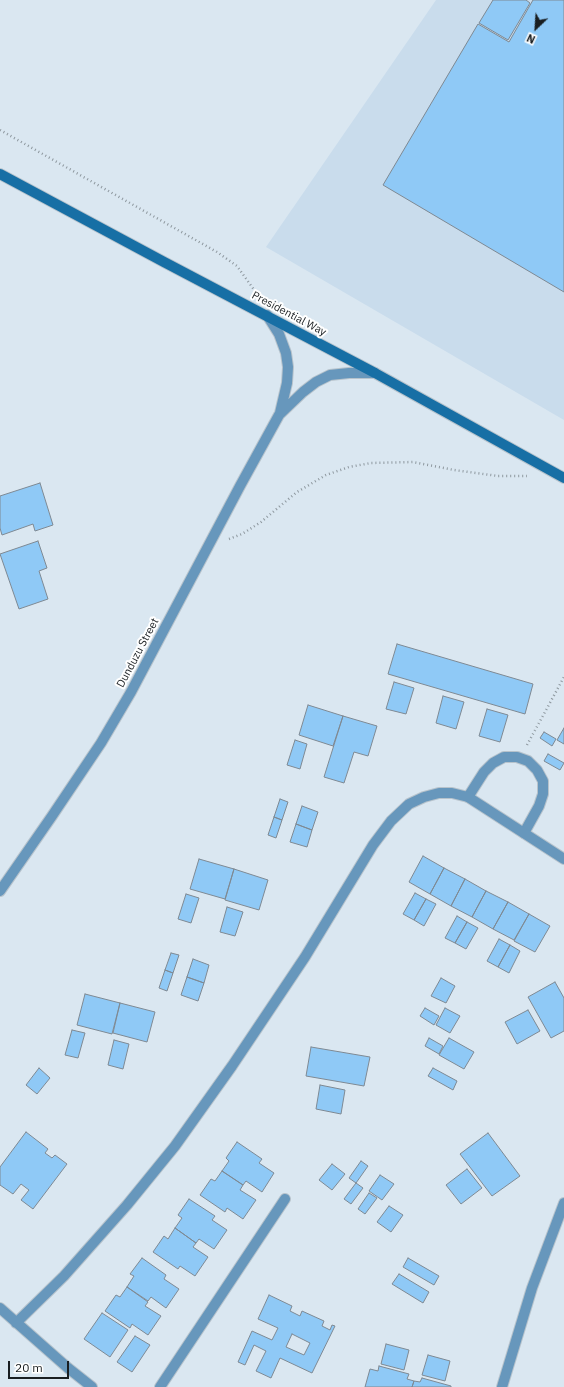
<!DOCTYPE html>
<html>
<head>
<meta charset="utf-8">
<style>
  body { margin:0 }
  #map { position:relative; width:564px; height:1387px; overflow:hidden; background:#dae7f1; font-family:"IBM Plex Sans",sans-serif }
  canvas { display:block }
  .north { position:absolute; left:516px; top:8px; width:40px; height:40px; -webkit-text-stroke:3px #fff; paint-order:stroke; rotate:205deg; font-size:11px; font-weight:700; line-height:16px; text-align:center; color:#191e21 }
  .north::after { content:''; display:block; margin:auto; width:14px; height:18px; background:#191e21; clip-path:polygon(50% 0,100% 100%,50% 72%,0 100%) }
  .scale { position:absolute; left:8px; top:1361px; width:61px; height:18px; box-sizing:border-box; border:2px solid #191e21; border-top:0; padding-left:5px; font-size:12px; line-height:14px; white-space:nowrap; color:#191e21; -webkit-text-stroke:3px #fff; paint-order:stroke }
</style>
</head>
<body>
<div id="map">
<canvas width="564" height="1387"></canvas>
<div class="north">N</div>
<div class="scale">20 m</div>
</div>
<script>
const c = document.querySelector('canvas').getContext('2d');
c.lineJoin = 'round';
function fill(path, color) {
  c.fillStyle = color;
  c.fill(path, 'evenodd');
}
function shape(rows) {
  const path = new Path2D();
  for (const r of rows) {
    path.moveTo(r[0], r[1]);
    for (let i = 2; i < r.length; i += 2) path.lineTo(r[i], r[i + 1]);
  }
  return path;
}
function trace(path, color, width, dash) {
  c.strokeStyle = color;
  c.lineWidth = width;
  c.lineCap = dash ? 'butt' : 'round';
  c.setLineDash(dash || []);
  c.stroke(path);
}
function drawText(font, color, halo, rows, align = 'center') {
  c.font = font + ' "IBM Plex Sans",sans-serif';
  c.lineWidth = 4;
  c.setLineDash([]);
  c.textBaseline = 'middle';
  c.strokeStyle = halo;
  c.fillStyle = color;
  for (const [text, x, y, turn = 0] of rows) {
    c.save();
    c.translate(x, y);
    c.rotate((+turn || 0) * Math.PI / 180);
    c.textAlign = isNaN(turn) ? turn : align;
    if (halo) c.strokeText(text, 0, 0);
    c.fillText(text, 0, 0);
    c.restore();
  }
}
fill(shape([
  [436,0,564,0,564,420,266,247]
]), '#c9dcec');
const building = shape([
  [493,0,526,0,530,3,508,40,479,23,493,0],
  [533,0,564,0,564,292,383,185,478,24,509,42,533,0],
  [40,483,53,525,35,531,33,524,2,535,0,528,0,496,40,483],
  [38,541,47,568,39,571,48,599,19,609,0,554,38,541],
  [397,644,533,684,525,714,388,674,397,644],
  [394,682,414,688,406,714,386,709,394,682],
  [443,696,464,702,456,729,436,723,443,696],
  [308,705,343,716,333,746,299,735,308,705],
  [487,709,508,715,500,742,479,736,487,709],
  [343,716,377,726,368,756,354,752,344,783,324,777,343,716],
  [564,728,564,744,557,740,564,728],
  [544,732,556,739,552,746,540,738,544,732],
  [295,740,307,744,300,769,287,765,295,740],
  [548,754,564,763,560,770,544,761,548,754],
  [280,799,288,802,282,820,274,817,280,799],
  [302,806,318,812,312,830,296,824,302,806],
  [274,817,282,820,276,838,268,835,274,817],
  [296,824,312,830,307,847,290,842,296,824],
  [423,856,444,868,430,894,409,882,423,856],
  [199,859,234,869,225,899,190,889,199,859],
  [444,868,465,879,451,906,430,894,444,868],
  [234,869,268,880,259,910,225,900,234,869],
  [465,879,486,891,472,917,451,906,465,879],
  [486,891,508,902,493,929,472,917,486,891],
  [415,893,426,899,414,920,403,914,415,893],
  [186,894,199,898,191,923,178,919,186,894],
  [426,899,436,904,424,926,414,920,426,899],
  [508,902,529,914,514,940,493,929,508,902],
  [227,907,243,912,235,936,220,932,227,907],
  [529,914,550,926,535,952,514,941,529,914],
  [457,916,467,922,455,943,445,938,457,916],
  [467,922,478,928,466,949,455,943,467,922],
  [499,939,510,945,498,967,487,961,499,939],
  [510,945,520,951,509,973,498,967,510,945],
  [171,953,179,955,173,973,165,970,171,953],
  [193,959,209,965,204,983,187,977,193,959],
  [165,970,173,973,167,991,159,988,165,970],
  [187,977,204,983,198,1001,181,995,187,977],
  [441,978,455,986,446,1003,431,996,441,978],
  [555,982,564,998,564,1031,551,1038,528,997,555,982],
  [85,994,120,1003,112,1034,77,1025,85,994],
  [120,1003,155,1012,147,1042,113,1033,120,1003],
  [425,1008,439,1016,434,1025,420,1016,425,1008],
  [445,1008,460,1016,450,1033,436,1025,445,1008],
  [528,1010,540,1031,517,1044,505,1022,528,1010],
  [72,1030,85,1033,78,1058,65,1055,72,1030],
  [429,1038,443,1046,439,1054,425,1046,429,1038],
  [449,1038,474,1052,464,1069,439,1055,449,1038],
  [114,1040,129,1044,123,1069,108,1065,114,1040],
  [311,1047,370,1057,364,1086,306,1076,311,1047],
  [39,1068,50,1078,37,1094,26,1085,39,1068],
  [433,1068,457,1081,453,1090,428,1076,433,1068],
  [320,1085,345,1090,341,1114,316,1109,320,1085],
  [26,1132,48,1149,45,1153,52,1158,55,1155,67,1164,33,1209,21,1200,29,1190,21,1184,13,1194,0,1185,0,1167,26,1132],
  [488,1133,520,1176,492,1196,460,1154,488,1133],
  [237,1142,262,1159,259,1163,274,1173,262,1192,246,1181,243,1185,222,1171,229,1161,226,1158,237,1142],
  [361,1161,368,1166,356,1183,349,1178,361,1161],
  [332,1164,345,1174,332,1190,319,1180,332,1164],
  [467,1169,482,1188,461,1204,446,1185,467,1169],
  [222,1171,243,1185,240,1190,256,1200,243,1219,227,1208,225,1212,200,1195,211,1179,215,1181,222,1171],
  [380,1175,394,1184,382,1200,369,1191,380,1175],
  [356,1183,363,1188,351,1204,344,1199,356,1183],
  [369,1193,377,1198,365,1214,358,1209,369,1193],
  [189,1199,215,1216,212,1220,227,1230,214,1249,199,1239,196,1243,175,1228,182,1218,178,1215,189,1199],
  [389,1206,403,1215,391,1232,377,1222,389,1206],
  [175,1228,196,1243,193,1247,208,1257,195,1276,180,1266,178,1269,153,1252,164,1236,168,1239,175,1228],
  [142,1258,166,1275,164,1279,179,1289,166,1308,151,1297,148,1301,127,1287,134,1276,130,1274,142,1258],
  [408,1258,439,1276,434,1285,403,1267,408,1258],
  [399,1274,429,1292,423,1303,392,1284,399,1274],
  [127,1287,148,1302,145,1306,161,1316,148,1335,132,1324,130,1328,105,1311,116,1295,120,1297,127,1287],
  [269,1295,292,1306,290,1311,300,1316,302,1311,324,1321,322,1326,330,1330,332,1325,335,1326,312,1373,280,1358,271,1378,256,1371,266,1351,254,1345,245,1365,238,1362,252,1331,272,1340,278,1328,258,1319,269,1295],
  [292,1334,310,1343,304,1355,286,1347,292,1334],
  [102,1313,128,1330,110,1357,84,1339,102,1313],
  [135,1336,150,1345,132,1372,117,1362,135,1336],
  [386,1344,409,1350,404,1370,381,1364,386,1344],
  [428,1355,450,1361,445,1381,422,1375,428,1355],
  [379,1366,409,1374,407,1379,414,1381,412,1387,365,1387,370,1369,378,1371,379,1366],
  [422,1378,451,1386,451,1387,412,1387,414,1381,420,1382,422,1378]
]);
fill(building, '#8fc9f6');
trace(building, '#7e8993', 1);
const lane = shape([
  [468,797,484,772,493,763,504,757,517,757,528,761,537,770,543,781,543,794,539,806,524,833],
  [160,1387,285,1199]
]);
const street = shape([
  [267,315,279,334,286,353,288,367,287,383,280,413],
  [0,891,52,816,101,743,131,692,240,486,279,415,303,392,316,382,330,375,349,373,375,373],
  [0,1308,68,1368,92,1387],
  [16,1323,64,1276,127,1205,175,1146,232,1066,305,957,373,845,391,821,409,804,424,797,439,793,452,793,468,797,564,859],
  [502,1387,532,1288,564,1203]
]);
const secondary = shape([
  [0,174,164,262,375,373,564,478]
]);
trace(lane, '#b7c3cc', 12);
trace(street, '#b7c3cc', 12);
trace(secondary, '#b7c3cc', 12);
trace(shape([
  [0,130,217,252,237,266,255,291],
  [229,539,242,534,261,522,297,492,326,475,349,467,371,463,413,462,454,470,498,476,527,476],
  [527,745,564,677]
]), '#8e989f', 2.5, [1, 3]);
trace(lane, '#6797bc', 10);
trace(street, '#6797bc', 10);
trace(secondary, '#176fa5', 10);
drawText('11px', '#191e21', '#fff', [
  ["Presidential Way",289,314,28],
  ["Dunduzu Street",138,653,-62]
]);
</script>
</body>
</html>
